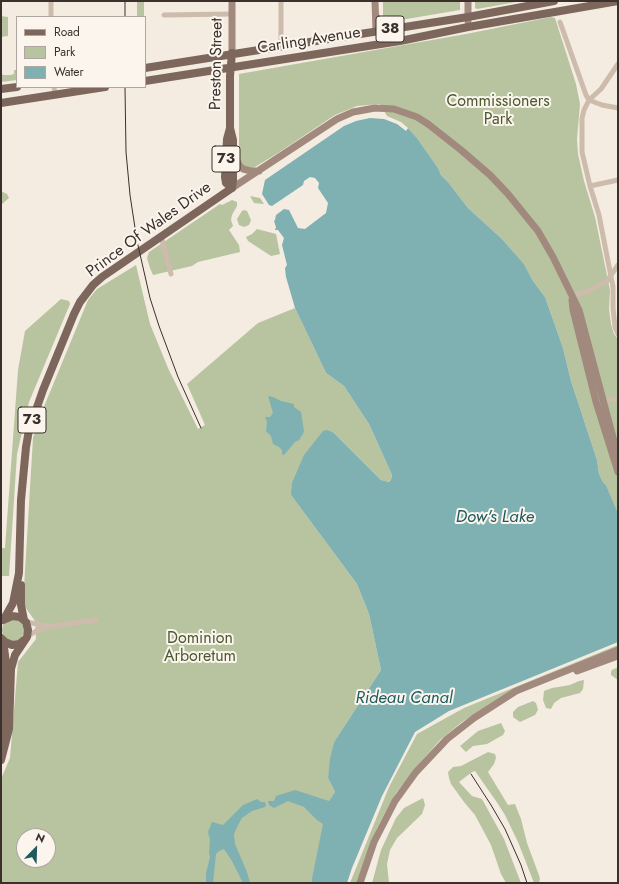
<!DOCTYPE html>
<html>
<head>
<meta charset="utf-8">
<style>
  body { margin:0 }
  #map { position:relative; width:619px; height:884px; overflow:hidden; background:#f4ebe1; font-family:Jost,sans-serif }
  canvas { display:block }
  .frame { position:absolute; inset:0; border:2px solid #3b302b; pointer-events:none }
  .legend { position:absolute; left:16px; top:16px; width:130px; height:72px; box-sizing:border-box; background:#fbf5ee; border:1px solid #aea6a0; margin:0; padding:5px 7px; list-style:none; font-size:12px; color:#3b302b }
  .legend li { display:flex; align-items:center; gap:8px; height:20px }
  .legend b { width:20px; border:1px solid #aea6a0 }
  .north { position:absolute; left:16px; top:828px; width:40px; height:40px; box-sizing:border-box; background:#fbf5ee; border:1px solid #aea6a0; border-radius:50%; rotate:23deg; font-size:11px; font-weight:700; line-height:16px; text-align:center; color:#3b302b }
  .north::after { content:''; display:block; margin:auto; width:14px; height:18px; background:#1f5a5e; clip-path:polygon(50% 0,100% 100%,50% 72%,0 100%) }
</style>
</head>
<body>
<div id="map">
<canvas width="619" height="884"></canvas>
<div class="frame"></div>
<ul class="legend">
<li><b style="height:5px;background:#7d675c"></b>Road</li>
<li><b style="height:11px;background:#b8c4a0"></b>Park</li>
<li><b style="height:11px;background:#7fb0b2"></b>Water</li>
</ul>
<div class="north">N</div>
</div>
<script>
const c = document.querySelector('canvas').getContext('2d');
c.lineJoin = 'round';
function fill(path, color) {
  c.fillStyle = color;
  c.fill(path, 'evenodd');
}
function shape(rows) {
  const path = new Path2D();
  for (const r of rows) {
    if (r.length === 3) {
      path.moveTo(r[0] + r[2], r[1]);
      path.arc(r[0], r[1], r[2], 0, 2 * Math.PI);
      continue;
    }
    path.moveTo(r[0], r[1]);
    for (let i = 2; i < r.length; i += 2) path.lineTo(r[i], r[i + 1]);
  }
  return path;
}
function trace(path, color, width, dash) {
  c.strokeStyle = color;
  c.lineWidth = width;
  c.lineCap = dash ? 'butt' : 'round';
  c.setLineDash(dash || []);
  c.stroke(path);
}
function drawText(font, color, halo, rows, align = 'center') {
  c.font = font + ' Jost,sans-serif';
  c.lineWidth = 4;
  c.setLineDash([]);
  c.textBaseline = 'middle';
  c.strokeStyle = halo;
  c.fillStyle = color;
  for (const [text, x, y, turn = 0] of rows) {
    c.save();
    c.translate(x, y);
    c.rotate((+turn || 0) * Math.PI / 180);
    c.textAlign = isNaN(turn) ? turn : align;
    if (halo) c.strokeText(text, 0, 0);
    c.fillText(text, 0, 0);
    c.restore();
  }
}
fill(shape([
  [137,1,144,1,144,17,137,17],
  [383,1,460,1,460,10,383,23],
  [475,1,522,1,477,9,475,8],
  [1,16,8,17,8,36,1,37],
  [551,17,555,18,576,84,580,104,577,139,578,154,584,181,595,217,610,290,609,309,611,324,614,334,618,339,618,513,606,485,603,482,599,474,597,460,571,381,563,348,545,297,533,281,524,264,502,239,468,208,448,182,441,175,438,168,417,138,408,128,401,122,387,116,380,104,357,106,335,115,278,153,255,167,252,168,245,166,240,162,239,159,239,74,466,34],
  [14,70,17,70,17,80,1,82,1,74,4,75,11,75,14,74],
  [1,191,7,194,9,198,1,205],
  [250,196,260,198,264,204,254,203],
  [232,200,237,202,237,206,232,215,231,220,233,226,229,230,239,245,240,252,198,262,192,266,153,275,150,268,147,258,149,252,220,204,222,205],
  [244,210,247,211,251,220,249,225,244,227,239,225,237,219,242,211],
  [257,229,276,234,280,254,271,256,248,241,246,237,252,234],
  [136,265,150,324,168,368,198,429,205,425,187,384,258,323,295,308,326,373,344,386,369,424,392,475,391,480,387,482,381,480,334,433,291,495,357,584,369,614,381,670,334,742,328,778,335,792,329,802,311,883,1,883,1,779,10,758,18,662,36,639,35,621,23,604,33,438,43,409,88,300,97,289],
  [24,836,48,836,48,860,24,860],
  [61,299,69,301,70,304,29,402,17,454,9,576,1,576,1,548,5,548,18,370,25,331],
  [13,630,11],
  [618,645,618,647,504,695,462,722,440,740,418,765,396,793,382,818,371,841,357,883,350,883,389,787,417,734,464,708],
  [618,667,618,680,611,675,611,672,612,670],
  [584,680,583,689,580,693,561,698,554,703,551,709,546,708,543,700,544,691,552,688,570,685,579,681],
  [533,701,536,703,538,710,535,715,520,722,513,717,513,712,518,707],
  [501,723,505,731,503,735,487,744,473,746,466,752,460,746,478,731],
  [488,752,495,754,496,758,494,764,488,772,508,805,515,804,521,819,527,843,540,878,539,883,534,883,518,842,505,815,496,801,475,771,472,772,459,782,472,796,482,799,504,839,521,883,506,883,501,874,491,845,475,815,464,802,451,784,449,778,448,772,453,767,461,766],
  [423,798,425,805,422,814,397,838,390,850,387,864,389,883,372,883,381,850,396,818,404,808]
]), '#b8c4a0');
fill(shape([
  [370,118,384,119,397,124,406,131,408,128,417,138,438,168,441,175,448,182,468,208,502,239,524,264,533,281,545,297,563,348,571,381,597,460,599,474,603,482,606,485,618,513,618,642,449,711,415,732,382,796,352,868,347,883,311,883,323,824,317,820,304,807,288,801,274,808,269,805,268,801,274,801,276,796,295,790,329,801,335,792,328,778,330,759,334,742,381,670,369,614,357,584,291,495,292,483,304,455,323,431,327,430,334,433,381,480,388,482,391,480,392,475,369,424,344,386,326,373,295,308,286,277,285,268,287,265,282,245,284,238,278,230,275,230,276,227,274,221,275,220,276,215,284,209,289,210,298,228,305,229,326,213,328,203,318,188,319,183,315,178,310,177,304,181,303,185,272,206,269,205,262,194,265,180,344,126,356,121],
  [268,396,273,397,281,401,294,404,294,407,301,412,304,431,303,434,299,440,295,442,284,455,282,454,282,450,279,447,273,444,271,436,266,431,267,422,265,417,270,417,273,413],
  [257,799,261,802,265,802,266,805,265,807,252,811,242,818,238,825,234,834,235,844,247,872,250,883,243,883,232,861,224,849,219,851,216,854,213,883,206,883,206,873,210,857,209,853,210,840,208,832,212,822,223,825,243,805]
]), '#7fb0b2');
trace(shape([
  [51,1,51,17],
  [281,1,281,46],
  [164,15,232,14],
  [560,22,586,95,589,100,584,110,582,118,582,152,590,186,599,215,613,287,613,308,615,327,618,334],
  [618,64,601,89,589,100,602,105,618,108],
  [54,87,55,94],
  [590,186,618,180],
  [161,236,171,274],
  [572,296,588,291,607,281,618,265],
  [601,401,618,399],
  [26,622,49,626],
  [27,637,36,631,52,626,96,620]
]), '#cdbbac', 5);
trace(shape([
  [232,1,232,53],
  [375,1,376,31],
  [468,1,468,21],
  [234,154,239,165,243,169,251,171,259,171],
  [232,188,337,119,353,112,375,108,394,109,417,117,428,124,461,150,490,175,508,194,538,231,553,257,579,310,618,456],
  [572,300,573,310,596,402,618,472],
  [577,671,618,656],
  [360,883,374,842,395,801,416,772,447,739,474,718,516,691,618,650]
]), '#a18a7d', 7);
trace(shape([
  [145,68,468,17,554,1],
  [145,81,400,41,468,27,618,1],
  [1,89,17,87],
  [1,103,105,87],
  [230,128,227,139,225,177,226,183,232,188],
  [232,188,233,180,233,140,230,128,230,76,232,53],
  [21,585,21,605,24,620],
  [4,619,13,603,19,573,21,500,26,447,29,430,43,390,74,314,80,302,93,285,102,277,232,188],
  [1,638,5,642,12,645,19,644,24,640],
  [3,740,6,663,3,640],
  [1,760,9,729,11,669,15,655,27,637,28,630,26,622,20,617,12,616,3,620]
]), '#7d675c', 8);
trace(shape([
  [125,17,125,1],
  [125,87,126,152,130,195,137,241,150,298,159,326,178,377,201,428],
  [471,774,491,805,505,829,521,865,527,883]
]), '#3b302b', 1);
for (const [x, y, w] of [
  [390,29,28],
  [226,159,28],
  [32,420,28]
]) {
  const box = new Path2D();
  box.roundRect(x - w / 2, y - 13, w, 26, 3);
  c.fillStyle = '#fbf5ee';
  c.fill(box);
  trace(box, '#3b302b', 1);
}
drawText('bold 15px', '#3b302b', null, [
  ["38",390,29],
  ["73",226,159],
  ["73",32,420]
]);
drawText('16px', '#3b302b', '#fbf5ee', [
  ["Carling Avenue",309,41,-9],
  ["Preston Street",217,64,-89],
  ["Prince Of Wales Drive",149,230,-36]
]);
drawText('16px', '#4a5a2e', '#fbf5ee', [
  ["Commissioners",498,102],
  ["Park",498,120],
  ["Dominion",200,639],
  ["Arboretum",200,657]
]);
drawText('italic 17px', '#1f5a5e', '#fbf5ee', [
  ["Dow's Lake",495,518],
  ["Rideau Canal",404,699]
]);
</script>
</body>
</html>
